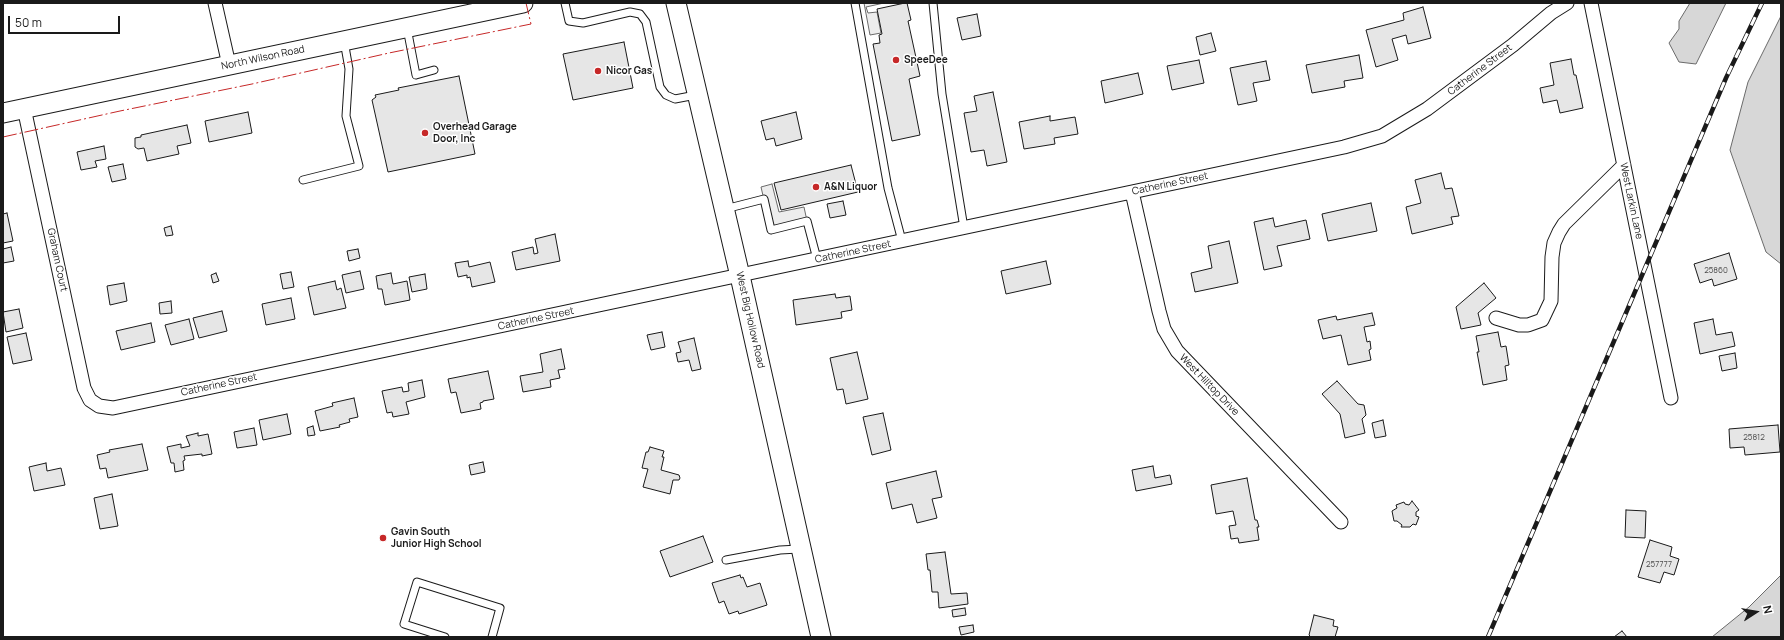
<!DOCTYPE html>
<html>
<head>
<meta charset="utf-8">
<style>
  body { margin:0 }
  #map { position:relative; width:1784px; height:640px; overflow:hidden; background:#fff; font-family:Manrope,sans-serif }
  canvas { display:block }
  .frame { position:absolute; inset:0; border:4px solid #1a1a1a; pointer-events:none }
  .north { position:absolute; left:1736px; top:592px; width:40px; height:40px; -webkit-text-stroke:3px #fff; paint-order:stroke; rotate:78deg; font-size:11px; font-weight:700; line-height:16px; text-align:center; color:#1a1a1a }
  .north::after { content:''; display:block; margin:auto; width:14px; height:18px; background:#1a1a1a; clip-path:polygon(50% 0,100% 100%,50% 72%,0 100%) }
  .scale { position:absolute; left:8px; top:16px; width:112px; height:18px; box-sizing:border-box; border:2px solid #1a1a1a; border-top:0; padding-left:5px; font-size:12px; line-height:14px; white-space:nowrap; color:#1a1a1a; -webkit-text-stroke:3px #fff; paint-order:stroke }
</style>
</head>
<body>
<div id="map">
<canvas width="1784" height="640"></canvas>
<div class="frame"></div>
<div class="north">N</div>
<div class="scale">50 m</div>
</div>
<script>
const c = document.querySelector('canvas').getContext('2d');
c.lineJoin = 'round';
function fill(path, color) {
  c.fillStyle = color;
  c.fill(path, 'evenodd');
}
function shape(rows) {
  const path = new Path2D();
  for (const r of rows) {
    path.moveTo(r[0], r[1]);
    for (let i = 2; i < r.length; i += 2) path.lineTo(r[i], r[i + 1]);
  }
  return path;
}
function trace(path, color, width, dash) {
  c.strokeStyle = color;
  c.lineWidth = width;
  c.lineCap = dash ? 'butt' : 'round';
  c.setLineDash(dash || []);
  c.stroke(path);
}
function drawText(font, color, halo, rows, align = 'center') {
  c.font = font + ' Manrope,sans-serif';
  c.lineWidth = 3;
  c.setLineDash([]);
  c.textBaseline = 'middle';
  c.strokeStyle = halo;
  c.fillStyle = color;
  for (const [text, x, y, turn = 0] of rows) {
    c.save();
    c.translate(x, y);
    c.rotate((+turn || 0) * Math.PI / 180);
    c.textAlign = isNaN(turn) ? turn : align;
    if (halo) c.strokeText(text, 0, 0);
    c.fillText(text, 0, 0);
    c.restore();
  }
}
const built = shape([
  [864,3,884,3,866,7,868,13,877,12,881,33,870,35,864,3],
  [772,184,779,212,804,207,807,221,771,230,761,187,772,184]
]);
fill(built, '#ededed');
trace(built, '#6a6a6a', 1);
const water = shape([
  [1690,3,1726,3,1696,64,1679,62,1669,43,1679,29,1679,21,1690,3],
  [1781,16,1781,264,1766,252,1730,150,1748,82,1781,16],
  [1781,575,1781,637,1712,637,1749,607,1781,575]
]);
fill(water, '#d7d7d7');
trace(water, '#6a6a6a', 1);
const building = shape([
  [905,3,907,3,911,20,908,21,920,76,909,79,920,135,892,141,873,44,880,43,879,35,882,34,877,9,905,3],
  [1423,7,1431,38,1408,44,1406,35,1392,39,1398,60,1376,67,1366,30,1404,20,1403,13,1423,7],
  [977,14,981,36,962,40,957,18,977,14],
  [1211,33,1216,51,1200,55,1196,37,1211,33],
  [624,42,633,88,573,100,563,54,624,42],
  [1359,55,1363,78,1344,81,1345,87,1312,93,1306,65,1359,55],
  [1571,59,1574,75,1576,75,1583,108,1560,113,1557,100,1543,103,1540,88,1554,85,1550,63,1571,59],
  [1199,60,1204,83,1172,90,1167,66,1199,60],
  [1266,61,1270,80,1253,83,1257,101,1238,105,1230,68,1266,61],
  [1138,73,1143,94,1105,103,1101,81,1138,73],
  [459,76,475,154,388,172,372,100,376,97,375,95,399,90,398,88,459,76],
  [993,92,1007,162,987,166,984,150,971,152,964,113,977,111,974,96,993,92],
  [248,112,252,133,209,142,205,121,248,112],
  [796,112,802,139,776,146,774,138,766,140,761,121,796,112],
  [1050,116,1050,121,1075,117,1078,134,1054,138,1055,144,1024,149,1019,122,1050,116],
  [187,125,191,143,177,146,179,154,147,161,144,148,138,149,135,147,135,138,141,137,141,135,187,125],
  [104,146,106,159,95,161,97,167,81,170,77,152,104,146],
  [123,164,126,179,112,182,108,167,123,164],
  [851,165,858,192,781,210,774,183,851,165],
  [1441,173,1445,189,1452,188,1459,216,1451,217,1453,224,1412,234,1406,207,1421,203,1415,180,1441,173],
  [843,201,846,215,830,218,827,204,843,201],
  [1371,203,1377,231,1328,241,1322,214,1371,203],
  [7,213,13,241,3,243,3,214,7,213],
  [1273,218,1275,227,1306,220,1310,239,1277,246,1282,266,1264,270,1254,222,1273,218],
  [171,226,173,235,166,236,164,228,171,226],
  [555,234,560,261,516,270,512,252,533,247,534,254,538,253,535,239,555,234],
  [1229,241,1238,283,1195,292,1191,273,1212,268,1208,246,1229,241],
  [11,247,14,261,3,263,3,249,11,247],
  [358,249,360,258,349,261,347,251,358,249],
  [1729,253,1737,279,1714,286,1712,279,1700,283,1694,264,1729,253],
  [468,261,469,267,490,262,495,282,472,287,470,277,467,278,467,275,458,277,455,263,468,261],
  [1046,261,1051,284,1006,294,1001,271,1046,261],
  [360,271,364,289,346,293,342,275,360,271],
  [291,272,294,287,283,289,280,274,291,272],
  [216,273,219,281,213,283,211,275,216,273],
  [391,273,393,284,407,281,410,300,385,305,382,289,378,289,376,276,391,273],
  [425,274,427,289,412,292,409,277,425,274],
  [335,281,337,290,341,288,346,308,314,315,308,287,335,281],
  [124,283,127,301,110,305,107,286,124,283],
  [1484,283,1496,298,1478,313,1481,325,1461,329,1456,307,1484,283],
  [835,294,836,298,850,296,852,310,841,312,842,318,796,325,793,300,835,294],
  [291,298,295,319,266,325,262,304,291,298],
  [171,301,172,313,160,314,159,303,171,301],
  [19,309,23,328,6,332,3,312,19,309],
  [222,311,227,331,199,338,193,318,222,311],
  [1372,313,1375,325,1364,327,1367,342,1370,341,1371,349,1369,350,1371,360,1348,365,1341,335,1323,339,1318,320,1336,316,1337,320,1372,313],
  [189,319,194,339,171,345,165,325,189,319],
  [1713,319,1716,335,1732,332,1735,346,1700,354,1694,323,1713,319],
  [151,323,155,342,121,350,116,331,151,323],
  [662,332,665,347,651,350,647,335,662,332],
  [1498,332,1501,347,1506,346,1509,365,1505,366,1507,380,1483,385,1477,352,1479,352,1476,336,1498,332],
  [26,333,32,360,13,364,7,337,26,333],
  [694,338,701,369,692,371,689,360,678,362,676,353,681,352,678,342,694,338],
  [561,349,565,369,558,370,560,378,550,380,551,387,523,392,520,376,543,372,540,354,561,349],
  [857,352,868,399,846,404,843,389,837,390,830,358,857,352],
  [1735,353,1737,368,1722,371,1719,356,1735,353],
  [488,371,494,399,483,401,483,402,480,403,481,409,461,413,456,392,451,393,448,379,488,371],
  [422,380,425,397,406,402,409,414,393,417,392,412,387,413,382,391,402,387,403,392,409,391,408,383,422,380],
  [1337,381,1358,404,1364,405,1366,415,1362,419,1365,433,1345,438,1340,414,1322,394,1337,381],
  [354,398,358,417,349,419,350,422,339,425,340,427,320,431,315,411,333,406,332,403,354,398],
  [883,413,891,450,872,455,863,417,883,413],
  [287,414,291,434,263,440,259,420,287,414],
  [1383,420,1386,436,1375,438,1372,423,1383,420],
  [1778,425,1780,452,1745,455,1744,447,1730,448,1729,429,1778,425],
  [313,426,315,435,308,436,307,428,313,426],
  [254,428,257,445,237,448,234,432,254,428],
  [198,433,198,436,208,434,212,454,202,456,202,454,184,456,185,460,183,461,184,470,175,472,174,463,171,463,167,447,181,444,181,448,190,446,186,436,198,433],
  [142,444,148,470,108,478,106,468,100,469,97,455,110,452,109,450,142,444],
  [650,447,664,451,662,457,664,457,661,470,679,475,680,478,679,480,673,480,670,494,643,487,648,469,642,468,646,452,648,452,650,447],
  [483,462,485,472,471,475,469,465,483,462],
  [46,463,47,471,61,468,65,485,34,491,29,467,46,463],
  [1153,466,1155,478,1170,475,1172,484,1136,491,1132,470,1153,466],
  [936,471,942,497,932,499,937,518,917,523,912,504,892,509,886,483,936,471],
  [1247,478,1255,520,1257,520,1259,527,1257,527,1259,540,1239,543,1238,538,1231,539,1229,526,1236,525,1233,511,1216,514,1211,485,1247,478],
  [112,494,118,526,100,529,94,498,112,494],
  [1412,501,1419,510,1416,512,1416,516,1419,517,1416,525,1413,524,1410,527,1401,527,1402,525,1397,521,1394,521,1392,511,1397,508,1396,505,1404,502,1405,504,1409,505,1412,501],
  [1626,510,1646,511,1645,538,1625,537,1626,510],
  [703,536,713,562,670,577,660,551,703,536],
  [1650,540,1672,547,1670,556,1679,559,1674,575,1664,572,1660,583,1638,577,1650,540],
  [945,552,951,594,967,593,968,604,939,608,938,592,932,592,930,570,928,570,926,554,945,552],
  [740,575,741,578,743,577,747,587,760,583,767,605,739,614,738,611,729,614,724,601,719,603,712,583,740,575],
  [965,608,966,615,953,617,952,610,965,608],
  [1314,615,1334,620,1333,626,1338,627,1335,637,1311,637,1309,635,1314,615],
  [973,625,974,632,961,635,959,627,973,625],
  [1622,631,1627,637,1614,637,1622,631]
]);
fill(building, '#e6e6e6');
trace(building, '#1a1a1a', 1);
const lane = shape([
  [565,3,569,21,583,23,630,12,640,14,646,22,660,87,666,95,675,99,696,95],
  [855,3,888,188,902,241],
  [933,3,942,94,964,228],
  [407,28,416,75,434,70],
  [303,180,359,166,346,116,349,69,344,41],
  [725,209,764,199,771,230,807,221,817,259],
  [726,560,780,550,799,549],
  [445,637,404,624,417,582,500,608,492,637]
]);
const street = shape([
  [215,3,229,65],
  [1591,3,1671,398],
  [24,108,84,388,90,400,99,406,113,408,1344,147,1382,136,1427,109,1513,45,1551,13,1567,3],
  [1132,192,1159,311,1164,329,1177,351,1341,522],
  [1496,318,1519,325,1528,325,1542,320,1551,301,1552,257,1554,243,1559,232,1564,224,1624,165]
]);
const secondary = shape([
  [676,3,740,276,821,637],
  [3,113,523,3]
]);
trace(lane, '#1a1a1a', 9);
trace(street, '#1a1a1a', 15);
trace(secondary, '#1a1a1a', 21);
trace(lane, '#fff', 7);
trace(street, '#fff', 13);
trace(secondary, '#fff', 19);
const rail = shape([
  [1488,637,1726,78,1762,3]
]);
trace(rail, '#1a1a1a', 4.5);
trace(rail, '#fff', 3, [9]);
trace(shape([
  [3,137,120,111,252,84,389,53,531,24,526,3]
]), '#c62828', 1, [14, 3, 2, 3]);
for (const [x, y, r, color] of [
  [896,60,4,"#c62828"],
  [598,71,4,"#c62828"],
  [425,133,4,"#c62828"],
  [816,187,4,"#c62828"],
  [383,538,4,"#c62828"]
]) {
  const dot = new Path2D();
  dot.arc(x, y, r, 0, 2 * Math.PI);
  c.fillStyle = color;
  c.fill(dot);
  trace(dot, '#fff', 1.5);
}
drawText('8px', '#4d4d4d', null, [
  ["25860",1716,271],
  ["25812",1754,438],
  ["257777",1659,565]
]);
drawText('10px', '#1a1a1a', '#fff', [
  ["North Wilson Road",263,58,-12],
  ["Catherine Street",1480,70,-37],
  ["Catherine Street",1170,184,-12],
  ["West Larkin Lane",1631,201,78],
  ["Catherine Street",853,252,-12],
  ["Graham Court",57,260,78],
  ["Catherine Street",536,319,-12],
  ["West Big Hollow Road",750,320,77],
  ["Catherine Street",219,385,-12],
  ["West Hilltop Drive",1209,385,46]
]);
drawText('bold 10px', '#1a1a1a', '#fff', [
  ["SpeeDee",904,60],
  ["Nicor Gas",606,71],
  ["Overhead Garage",433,127],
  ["Door, Inc",433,139],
  ["A&N Liquor",824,187],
  ["Gavin South",391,532],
  ["Junior High School",391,544]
], 'left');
</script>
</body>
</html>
